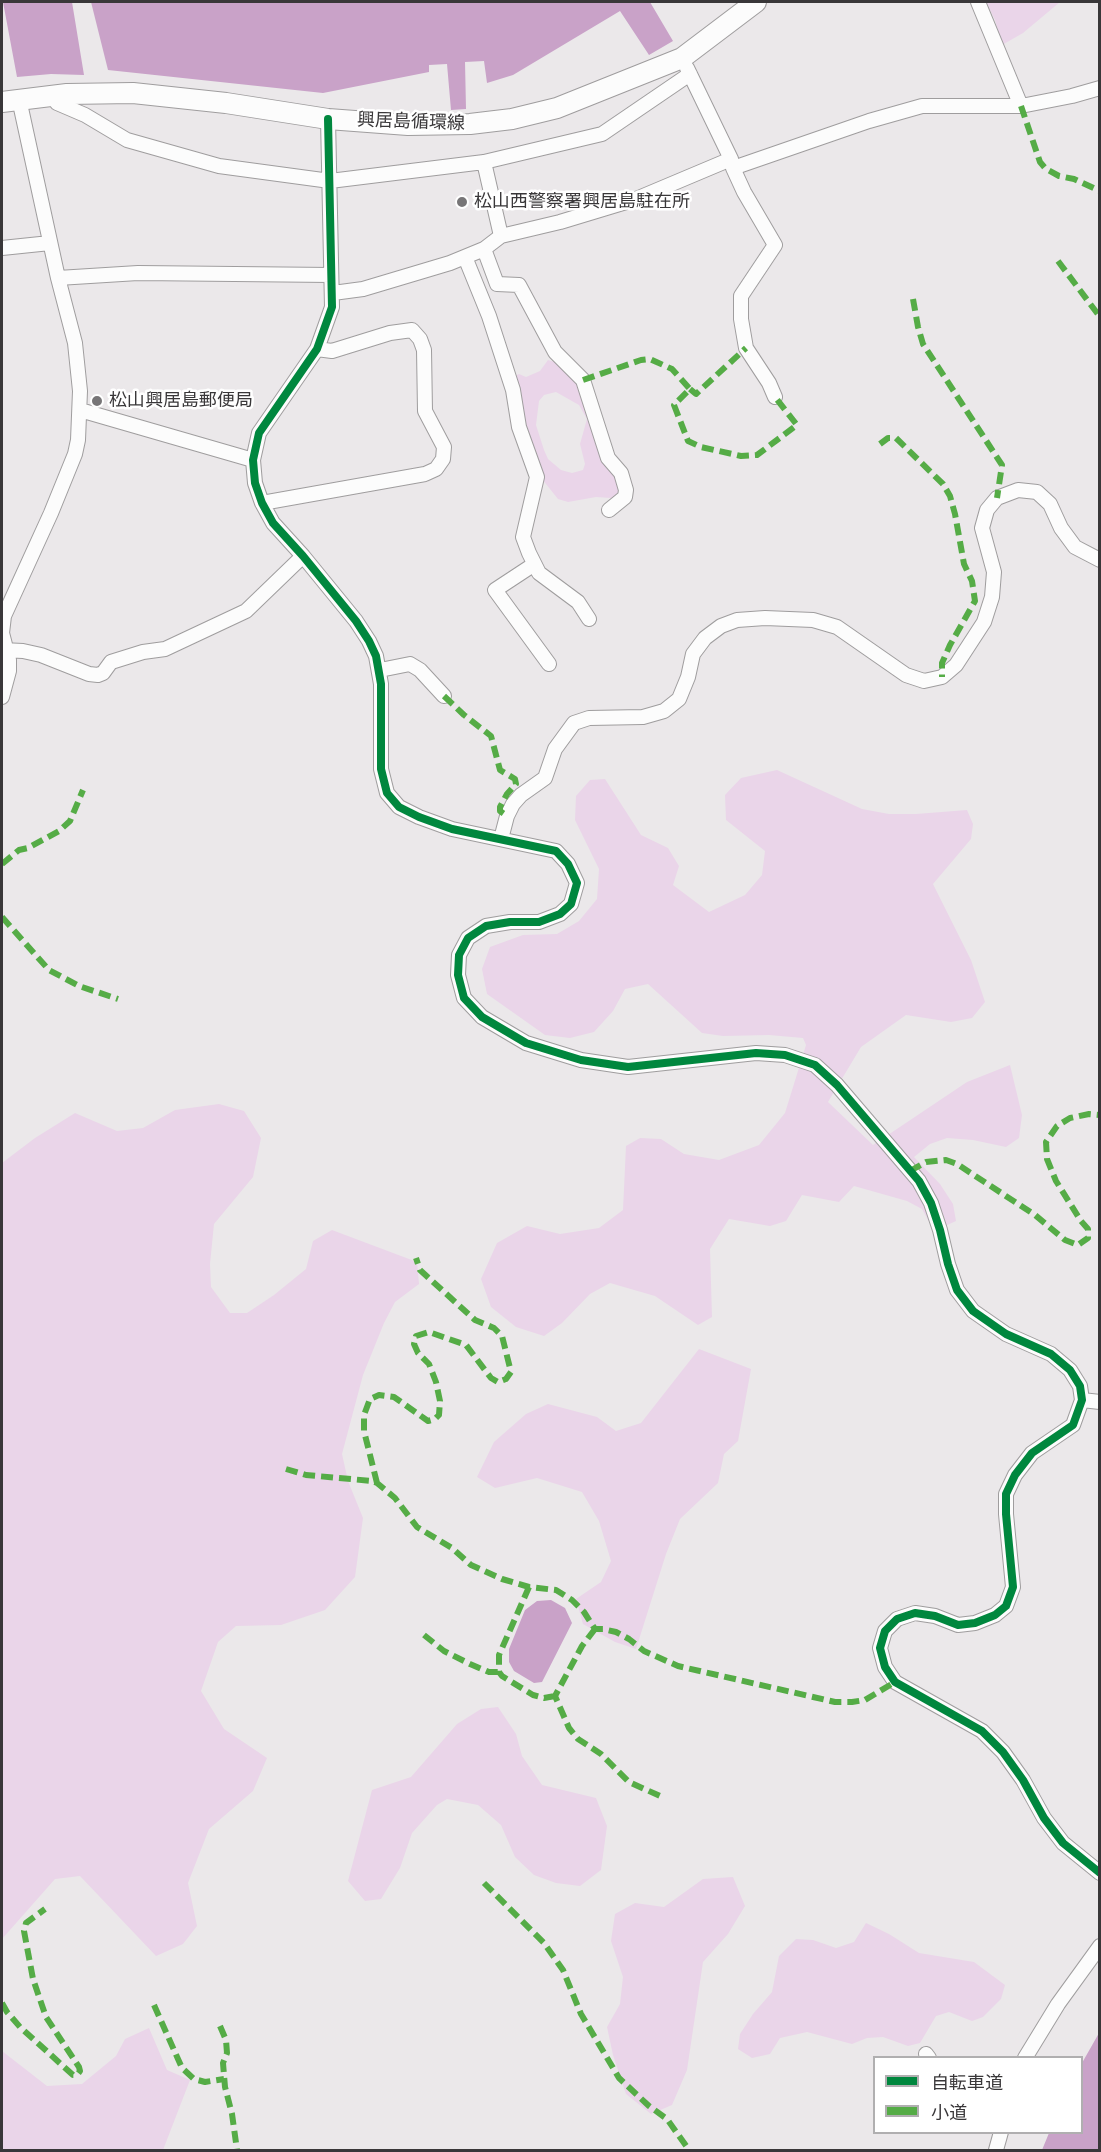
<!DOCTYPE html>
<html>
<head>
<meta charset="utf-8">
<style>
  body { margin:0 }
  #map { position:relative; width:1101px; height:2152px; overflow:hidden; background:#ebe8ea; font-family:"Noto Sans","Noto Sans JP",sans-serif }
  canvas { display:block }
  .frame { position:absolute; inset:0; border:3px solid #393739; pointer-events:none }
  .legend { position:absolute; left:873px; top:2056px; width:210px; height:78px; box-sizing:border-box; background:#fff; border:2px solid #b0afb0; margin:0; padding:8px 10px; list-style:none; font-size:18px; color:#393739 }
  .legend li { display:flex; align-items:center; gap:12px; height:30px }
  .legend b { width:30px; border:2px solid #b0afb0 }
</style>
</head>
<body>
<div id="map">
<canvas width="1101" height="2152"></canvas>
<div class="frame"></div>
<ul class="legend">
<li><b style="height:8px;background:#00873e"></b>自転車道</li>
<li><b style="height:8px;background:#55ac46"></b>小道</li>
</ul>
</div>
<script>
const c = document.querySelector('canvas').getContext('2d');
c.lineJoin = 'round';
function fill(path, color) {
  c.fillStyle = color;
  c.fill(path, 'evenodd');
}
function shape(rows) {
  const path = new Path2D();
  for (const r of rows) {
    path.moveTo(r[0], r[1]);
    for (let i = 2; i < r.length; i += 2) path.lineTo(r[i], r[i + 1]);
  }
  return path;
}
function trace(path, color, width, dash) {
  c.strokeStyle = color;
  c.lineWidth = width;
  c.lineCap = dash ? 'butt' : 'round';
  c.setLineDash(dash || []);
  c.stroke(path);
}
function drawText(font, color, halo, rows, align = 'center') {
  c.font = font + ' "Noto Sans","Noto Sans JP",sans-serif';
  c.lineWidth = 5;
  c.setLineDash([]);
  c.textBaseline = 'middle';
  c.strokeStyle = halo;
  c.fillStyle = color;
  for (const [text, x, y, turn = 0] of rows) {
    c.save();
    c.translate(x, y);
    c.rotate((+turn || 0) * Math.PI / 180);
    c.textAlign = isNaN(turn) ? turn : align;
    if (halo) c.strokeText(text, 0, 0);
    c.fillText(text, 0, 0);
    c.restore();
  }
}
fill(shape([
  [986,2,1060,2,1023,33,1002,45,995,20],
  [548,360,558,363,579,380,603,455,620,483,619,493,611,498,596,497,568,502,558,499,542,479,524,427,513,377,519,374,526,377,540,371],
  [556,392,579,405,587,419,580,444,585,464,583,470,572,473,561,470,548,459,544,450,536,425,539,401,544,395],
  [777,770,862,809,889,814,916,814,967,810,973,824,971,839,933,884,971,960,985,1002,972,1018,951,1022,906,1015,861,1047,828,1102,873,1145,967,1082,1010,1065,1022,1115,1019,1138,1006,1147,973,1140,947,1138,930,1144,914,1157,940,1184,953,1204,956,1221,934,1231,922,1209,907,1201,854,1186,839,1202,802,1195,786,1221,770,1226,729,1219,710,1249,712,1317,698,1325,655,1296,610,1283,590,1294,562,1323,544,1336,516,1327,491,1307,481,1279,497,1243,527,1226,560,1234,599,1228,623,1210,626,1146,640,1138,661,1139,684,1154,719,1160,759,1145,785,1113,806,1045,803,1038,769,1035,723,1036,702,1033,648,984,625,989,613,1011,594,1032,570,1038,545,1035,487,994,482,969,490,947,523,935,557,934,579,921,597,899,599,869,575,820,576,796,590,780,605,779,641,835,668,848,679,866,673,885,709,912,745,895,762,875,765,851,726,820,725,795,741,778],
  [219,1104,244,1111,261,1138,253,1177,214,1224,210,1264,211,1287,230,1313,247,1313,274,1295,306,1269,313,1241,332,1230,417,1262,419,1284,395,1302,384,1323,363,1375,342,1454,348,1481,363,1518,355,1577,325,1610,281,1625,236,1626,218,1642,201,1691,224,1729,267,1758,253,1791,209,1829,188,1883,197,1926,183,1944,156,1956,80,1876,55,1879,2,1939,2,1163,35,1138,75,1113,117,1131,143,1128,175,1110],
  [699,1349,751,1369,738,1441,724,1454,718,1483,680,1519,666,1554,636,1649,615,1642,583,1624,576,1599,601,1582,611,1561,599,1521,582,1492,537,1478,495,1488,477,1477,494,1442,526,1414,548,1404,597,1417,616,1431,641,1423],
  [498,1707,516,1734,522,1756,542,1785,596,1798,607,1826,601,1870,580,1886,556,1883,534,1875,515,1857,501,1825,478,1805,447,1799,437,1805,412,1833,400,1868,381,1899,365,1901,348,1881,372,1790,411,1777,457,1724,481,1709],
  [733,1877,745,1906,728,1934,703,1962,687,2070,672,2105,651,2114,626,2094,613,2055,607,2027,620,2004,623,1977,611,1941,615,1914,635,1903,664,1907,703,1879],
  [866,1923,889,1934,919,1953,974,1962,1005,1985,1001,1999,983,2017,972,2021,949,2012,936,2016,920,2043,908,2046,883,2037,867,2038,852,2044,807,2032,780,2038,770,2054,752,2058,738,2049,740,2034,753,2014,772,1992,779,1956,796,1939,813,1940,836,1948,854,1942],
  [149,2028,167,2070,190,2080,163,2150,2,2150,2,2051,47,2086,82,2084,116,2056,125,2039]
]), '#ead5e9');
fill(shape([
  [3,2,72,2,84,75,51,74,17,77],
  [91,2,650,2,673,41,649,55,620,11,513,75,487,83,484,61,465,62,466,109,451,110,447,64,429,65,429,72,323,93,108,70],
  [551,1600,565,1608,572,1623,542,1682,534,1683,514,1671,509,1662,509,1649,525,1610,537,1601],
  [1099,2033,1099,2150,1042,2150,1049,2133,1082,2132,1082,2063]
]), '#c9a2c8');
const minor = shape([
  [978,2,1021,106],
  [687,68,731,159,733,168,869,121,922,106,1021,106,1072,96,1100,88],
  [53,96,57,103,85,115,127,140,219,166,330,181,484,162,602,134,690,74],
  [19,99,58,278,138,273,331,275],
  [328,119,332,307,317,349,259,433,253,460,255,483,262,503,273,523,303,556,356,621,369,641,376,656,381,684,381,769,387,793,399,807,419,817,452,829,556,851,568,864,577,883,571,904,560,914,539,922,510,922,486,926,468,938,459,955,458,975,464,998,482,1017,526,1043,581,1060,628,1067,756,1053,785,1055,815,1065,837,1085,919,1181,931,1203,940,1230,948,1264,957,1290,973,1311,1006,1334,1051,1354,1070,1370,1080,1386,1082,1400,1073,1425,1032,1453,1015,1475,1006,1494,1006,1514,1013,1587,1006,1606,995,1615,975,1623,958,1625,935,1616,915,1613,897,1619,885,1631,880,1648,885,1667,895,1682,982,1731,1003,1752,1023,1780,1044,1818,1063,1843,1100,1873],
  [484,162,501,236],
  [733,168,744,192,775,245,741,296,741,319,746,348,769,383,775,397],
  [2,248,50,243],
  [484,249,497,284,519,285,555,352,583,380,608,458,621,473,626,490,625,497,609,510],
  [465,257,489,316,513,390,519,427,537,477,523,537,529,553,539,573,578,602,589,619],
  [333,293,363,289,450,263,484,249,501,236,560,222,636,199,731,159],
  [80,410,253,460],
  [262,503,425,474,436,469,443,459,444,447,425,411,424,350,420,339,412,330,390,333,332,351,317,349],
  [533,565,495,590,549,664],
  [2,650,23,651,41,655,89,674,98,675,103,673,111,662,143,652,165,649,246,611,303,556],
  [380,670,410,664,420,670,444,696],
  [2,697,9,671,9,660,2,633,4,616,51,513,75,454,78,440,80,391,75,343,58,278],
  [501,839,507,816,513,804,521,795,545,778,555,749,574,723,589,718,643,717,664,711,679,699,688,677,693,654,705,638,721,626,737,620,765,618,813,620,837,627,906,675,924,681,942,677,956,665,984,622,992,597,994,572,982,528,987,510,997,498,1018,490,1037,492,1050,504,1061,528,1075,547,1100,560],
  [1082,1400,1100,1402],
  [926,2054,929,2058],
  [1025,2058,1058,2004,1100,1946],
  [996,2150,1001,2132]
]);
const secondary = shape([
  [2,102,67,94,133,93,226,103,328,119,408,125,470,124,512,119,557,108,682,58,756,2]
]);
trace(minor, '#9f9d9e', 16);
trace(secondary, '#9f9d9e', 22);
trace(minor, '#fcfcfc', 14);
trace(secondary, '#fcfcfc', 20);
trace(shape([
  [1021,106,1040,162,1046,169,1059,176,1074,179,1100,191],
  [1058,261,1100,317],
  [913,299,918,327,923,344,1002,465,997,498],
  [583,380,641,360,650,359,672,369,690,389,674,405,688,441,701,447,741,456,757,455,797,425,775,397],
  [690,389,696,394,746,348],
  [880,444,888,438,896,438,943,484,950,496,955,514,964,564,972,581,975,601,950,645,942,663,942,677],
  [444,696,464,715,491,736,500,770,515,779,516,784,507,794,500,807,500,811,507,816],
  [2,864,19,850,28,848,59,831,70,821,83,790],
  [2,917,49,970,79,986,118,999],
  [910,1171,926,1162,946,1160,957,1164,1035,1215,1065,1240,1078,1245,1088,1238,1088,1229,1081,1221,1056,1181,1047,1159,1046,1142,1057,1126,1070,1118,1089,1114,1100,1115],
  [286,1469,306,1475,372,1481,377,1483,395,1498,417,1527,452,1548,471,1565,502,1579,529,1587,556,1590,572,1600,584,1612,595,1629,603,1629,616,1632,629,1639,644,1651,678,1666,835,1702,852,1702,865,1700,895,1682],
  [377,1483,364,1431,364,1415,370,1399,379,1395,394,1397,428,1421,435,1419,439,1415,440,1401,436,1382,429,1364,418,1353,414,1344,416,1336,429,1332,466,1345,491,1378,498,1382,506,1379,511,1372,502,1336,494,1328,475,1320,420,1270,416,1258],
  [529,1587,499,1655,499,1672,502,1676,533,1695,544,1698,555,1696],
  [595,1629,582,1646,555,1696,569,1728,578,1739,601,1754,629,1782,660,1796],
  [424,1635,444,1651,470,1664,489,1672,499,1672],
  [484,1883,544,1943,563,1970,581,2014,619,2078,649,2106,667,2119,689,2150],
  [2,2003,7,2012,20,2027,73,2075,77,2075,80,2071,79,2067,46,2017,33,1979,24,1931,26,1923,45,1909],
  [154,2005,182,2068,194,2079,205,2082,224,2079],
  [220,2026,226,2040,227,2053,223,2063,225,2087,232,2114,237,2150]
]), '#55ac46', 6, [12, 6]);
trace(shape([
  [328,119,332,307,317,349,259,433,253,460,255,483,262,503,273,523,303,556,356,621,369,641,376,656,381,684,381,769,387,793,399,807,419,817,452,829,556,851,568,864,577,883,571,904,560,914,539,922,510,922,486,926,468,938,459,955,458,975,464,998,482,1017,526,1043,581,1060,628,1067,756,1053,785,1055,815,1065,837,1085,919,1181,931,1203,940,1230,948,1264,957,1290,973,1311,1006,1334,1051,1354,1070,1370,1080,1386,1082,1400,1073,1425,1032,1453,1015,1475,1006,1494,1006,1514,1013,1587,1006,1606,995,1615,975,1623,958,1625,935,1616,915,1613,897,1619,885,1631,880,1648,885,1667,895,1682,982,1731,1003,1752,1023,1780,1044,1818,1063,1843,1100,1873]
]), '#00873e', 8);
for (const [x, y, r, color] of [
  [462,202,6,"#777577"],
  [97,401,6,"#777577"]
]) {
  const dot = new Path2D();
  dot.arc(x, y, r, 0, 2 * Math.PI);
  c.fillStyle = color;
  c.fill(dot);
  trace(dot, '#fff', 2);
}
drawText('18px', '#393739', '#fff', [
  ["興居島循環線",411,122,2]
]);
drawText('18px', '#393739', '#fff', [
  ["松山西警察署興居島駐在所",474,202],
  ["松山興居島郵便局",109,401]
], 'left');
</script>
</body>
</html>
